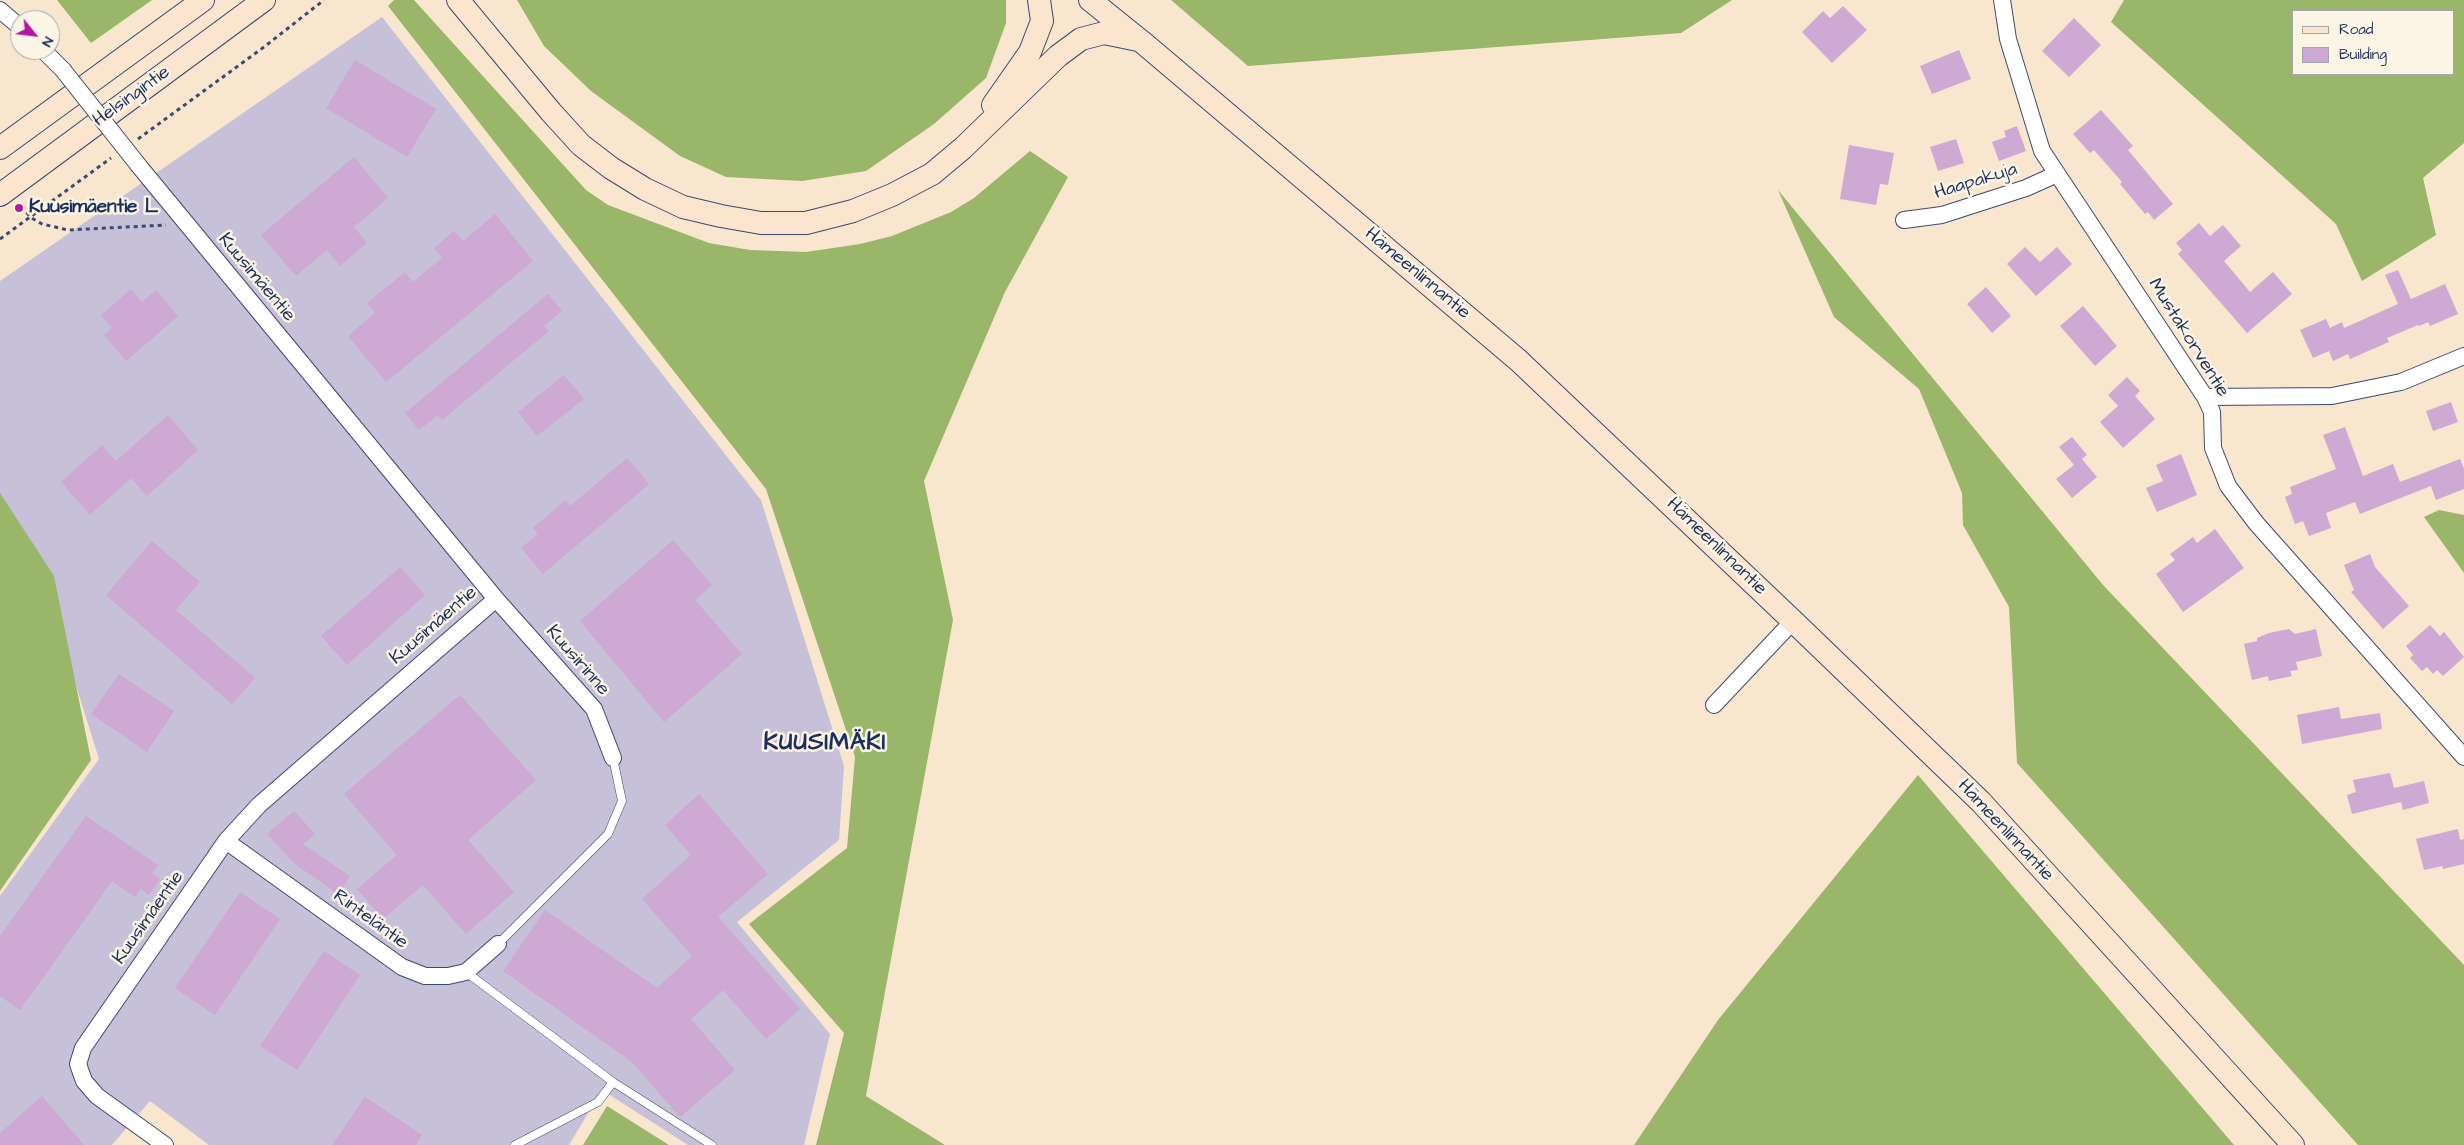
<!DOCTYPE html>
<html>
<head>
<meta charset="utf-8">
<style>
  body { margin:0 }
  #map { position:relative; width:2464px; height:1145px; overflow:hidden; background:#f8e6cf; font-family:"Architects Daughter",sans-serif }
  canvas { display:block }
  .legend { position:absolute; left:2292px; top:10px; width:162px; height:65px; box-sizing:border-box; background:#fcf5e5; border:1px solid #a2a6af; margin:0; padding:6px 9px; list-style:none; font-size:15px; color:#1b2f5e }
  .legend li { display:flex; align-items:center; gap:10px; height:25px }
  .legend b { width:25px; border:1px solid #a2a6af }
  .north { position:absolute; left:10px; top:10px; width:50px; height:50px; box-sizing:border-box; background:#fcf5e5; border:1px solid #a2a6af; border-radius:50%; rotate:119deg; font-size:14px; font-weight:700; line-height:20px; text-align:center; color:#1b2f5e }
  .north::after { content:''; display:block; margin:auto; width:18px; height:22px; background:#b5179e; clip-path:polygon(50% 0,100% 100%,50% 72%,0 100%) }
</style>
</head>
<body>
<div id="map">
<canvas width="2464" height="1145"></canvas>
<ul class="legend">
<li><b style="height:6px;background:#fbe5cf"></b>Road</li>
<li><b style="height:14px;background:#cda9d3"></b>Building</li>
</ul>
<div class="north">N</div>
</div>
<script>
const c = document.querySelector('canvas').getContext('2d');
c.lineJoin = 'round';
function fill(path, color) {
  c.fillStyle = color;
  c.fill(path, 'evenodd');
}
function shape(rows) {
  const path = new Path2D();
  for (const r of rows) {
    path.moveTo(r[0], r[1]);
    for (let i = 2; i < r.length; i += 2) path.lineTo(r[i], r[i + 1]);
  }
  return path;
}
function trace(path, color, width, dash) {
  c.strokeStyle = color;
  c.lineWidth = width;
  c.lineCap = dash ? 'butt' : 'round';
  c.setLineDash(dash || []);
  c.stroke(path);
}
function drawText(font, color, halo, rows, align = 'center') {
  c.font = font + ' "Architects Daughter",sans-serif';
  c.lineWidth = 5;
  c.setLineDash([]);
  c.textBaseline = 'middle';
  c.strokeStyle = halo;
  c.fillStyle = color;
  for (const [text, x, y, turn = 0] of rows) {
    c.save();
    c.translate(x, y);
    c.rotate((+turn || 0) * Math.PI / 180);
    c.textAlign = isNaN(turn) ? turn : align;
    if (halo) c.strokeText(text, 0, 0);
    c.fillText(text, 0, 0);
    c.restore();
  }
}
fill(shape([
  [382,17,761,500,844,766,839,840,737,922,830,1034,804,1145,688,1145,602,1090,569,1145,209,1145,150,1101,112,1145,0,1145,0,896,99,759,42,577,0,513,0,281]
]), '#c6c0d9');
fill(shape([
  [57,0,152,0,91,43],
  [394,0,414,0,586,190,608,205,709,243,750,250,806,252,860,244,892,236,951,212,974,198,1030,151,1068,177,1005,292,924,481,953,620,866,1096,945,1145,816,1145,844,1033,749,924,847,848,855,757,766,489,388,6],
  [517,0,1006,0,1006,23,986,78,934,124,866,171,802,181,726,177,680,156,591,91,544,46],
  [1171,0,1732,0,1681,33,1248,66],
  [2124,0,2464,0,2464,143,2423,178,2436,235,2362,281,2336,224,2111,22],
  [2293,11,2453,11,2453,74,2293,74],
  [1778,190,2103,585,2464,965,2464,1145,2358,1145,2017,763,2009,607,1963,525,1962,493,1919,389,1834,317],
  [0,493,54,576,91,760,0,891],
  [2439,510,2464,515,2464,573,2424,517],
  [1918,775,2234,1145,1634,1145,1718,1020],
  [607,1106,669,1145,583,1145]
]), '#99b669');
fill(shape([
  [1843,6,1867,30,1832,63,1802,32,1823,11,1830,18],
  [2074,18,2101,45,2069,77,2042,51],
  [1959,50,1971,79,1932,94,1920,66],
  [355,60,436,109,407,157,326,108],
  [2101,110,2133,146,2128,150,2173,204,2154,220,2148,212,2145,214,2120,184,2122,182,2094,150,2090,153,2073,134],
  [2017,126,2026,151,1999,161,1992,142,2006,137,2004,131],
  [1956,139,1964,163,1938,171,1930,147],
  [1849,145,1894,153,1888,185,1880,184,1876,205,1840,199],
  [354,157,388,198,354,227,367,243,340,266,327,250,296,276,261,235],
  [495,214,533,261,386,382,348,336,375,313,367,303,405,272,413,282,442,258,434,248,454,231,463,241],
  [2199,223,2210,236,2223,225,2241,246,2224,261,2250,292,2273,272,2292,294,2247,333,2178,254,2182,250,2176,243],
  [2025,247,2040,262,2057,247,2072,264,2036,296,2007,264],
  [2398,270,2411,299,2445,284,2458,314,2430,326,2428,322,2419,326,2418,325,2387,338,2389,342,2350,359,2348,354,2333,361,2329,351,2313,358,2300,330,2326,319,2330,328,2342,322,2344,328,2398,304,2385,275],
  [1986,287,2011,316,1992,333,1967,304],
  [131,289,142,302,156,290,178,316,126,361,104,335,112,328,101,315],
  [548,294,562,311,544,326,549,331,442,420,438,415,419,430,405,413],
  [2083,306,2117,346,2095,366,2060,326],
  [564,375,584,399,537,436,518,412],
  [2127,377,2140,391,2135,396,2155,419,2123,448,2100,422,2118,406,2108,395],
  [2451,402,2458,422,2433,431,2426,411],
  [168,415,198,450,147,496,131,478,90,515,61,482,102,445,116,461],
  [2345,427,2363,476,2393,464,2400,482,2460,459,2464,469,2464,489,2436,500,2431,486,2360,514,2355,502,2326,513,2331,528,2309,536,2303,521,2295,524,2285,497,2292,494,2290,487,2336,469,2323,435],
  [2072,437,2087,455,2082,459,2097,477,2072,498,2056,479,2074,465,2059,447],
  [2181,454,2197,495,2157,512,2146,488,2163,481,2156,465],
  [627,458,649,484,543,574,521,548,538,534,533,528,566,500,570,506],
  [2215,529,2244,568,2183,612,2156,574,2175,560,2170,554,2193,537,2197,543],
  [673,540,712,585,695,600,742,654,664,722,580,621],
  [152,541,200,582,176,610,255,678,232,704,106,595],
  [2370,554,2375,567,2409,606,2383,629,2351,592,2354,590,2344,565],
  [400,567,425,595,347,665,321,636],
  [2430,625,2440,636,2444,632,2464,657,2443,676,2437,670,2433,674,2427,667,2422,671,2410,658,2413,655,2406,646],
  [2289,629,2295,634,2316,629,2322,656,2296,662,2298,670,2290,671,2292,676,2269,681,2268,676,2252,680,2244,644,2257,641,2257,638,2269,633],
  [119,674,174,711,147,752,91,714],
  [460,695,536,780,468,840,514,892,466,934,423,885,383,919,357,889,397,855,344,794],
  [2339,707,2341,719,2380,713,2382,729,2302,744,2297,715],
  [2390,773,2394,788,2424,781,2429,803,2403,810,2401,802,2352,814,2347,795,2356,792,2353,780],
  [699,794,768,874,718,917,800,1009,766,1039,723,990,691,1019,735,1070,680,1117,632,1062,503,971,545,910,657,988,692,956,642,899,691,855,665,825],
  [294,811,315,834,303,844,350,876,338,894,295,864,267,834],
  [86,816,158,865,152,873,160,879,149,895,141,889,135,897,112,881,20,1010,0,996,0,936],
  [2458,829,2460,840,2464,839,2464,864,2443,869,2442,866,2424,870,2416,839],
  [240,892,280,919,215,1015,175,988],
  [324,951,360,975,297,1070,260,1046],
  [42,1096,84,1145,0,1145,0,1133],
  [365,1097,422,1135,416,1145,332,1145]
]), '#cda9d3');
const lane = shape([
  [498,944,608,834,622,801,613,758],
  [466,972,613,1082,712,1145],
  [515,1145,598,1102,613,1082]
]);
const street = shape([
  [2002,0,2008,39,2042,151,2205,397,2212,412,2213,448,2228,486,2256,523,2464,757],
  [0,10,20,27],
  [43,50,63,70],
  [139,166,496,599,259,805,226,841,83,1048,78,1064,84,1081,97,1096,165,1145],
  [1904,220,1942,215,2026,188,2057,174],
  [2205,397,2332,396,2401,382,2464,356],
  [496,599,594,709,613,758],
  [1714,705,1793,621],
  [226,841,402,967,425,976,448,976,466,972,498,944]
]);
const secondary = shape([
  [458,0,551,112,581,145,611,168,645,189,683,207,721,216,761,223,806,223,853,211,892,195,932,174,963,148,1058,56,1081,39,1104,33,1138,40],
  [1090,0,1141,41,1518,360,1793,621,1981,802,2293,1145],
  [993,105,1030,52,1042,21,1039,0],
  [0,148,203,0],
  [0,195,264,0]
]);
trace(lane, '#3c4a6f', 9);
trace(street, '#3c4a6f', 18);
trace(secondary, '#3c4a6f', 24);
trace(shape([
  [138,139,264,47,324,0],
  [22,206,30,217,42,224,68,230,166,225],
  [0,239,111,158]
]), '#3c4a6f', 3, [4, 4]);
trace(lane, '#fff', 8);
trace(street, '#fff', 16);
trace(secondary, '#fbe5cf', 22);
const streetBridge = shape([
  [63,70,139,166]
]);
trace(streetBridge, '#3c4a6f', 18, []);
trace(streetBridge, '#fff', 16);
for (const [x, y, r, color] of [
  [19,208,5,"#b5179e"]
]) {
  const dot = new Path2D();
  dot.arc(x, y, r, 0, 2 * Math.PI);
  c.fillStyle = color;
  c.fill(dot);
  trace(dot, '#fcf5e5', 2);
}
drawText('19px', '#1b2f5e', '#fcf5e5', [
  ["Helsingintie",132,97,-36],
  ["Haapakuja",1976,182,-17],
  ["Hämeenlinnantie",1417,274,40],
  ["Kuusimäentie",256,278,50],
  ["Mustakorventie",2188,338,58],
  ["Hämeenlinnantie",1716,547,44],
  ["Kuusimäentie",434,626,-41],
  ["Kuusirinne",577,661,49],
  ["Hämeenlinnantie",2005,831,47],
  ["Kuusimäentie",149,918,-55],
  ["Rinteläntie",370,920,36]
]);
drawText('bold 19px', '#1b2f5e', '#fcf5e5', [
  ["Kuusimäentie L",29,208]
], 'left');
c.letterSpacing = '1px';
drawText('bold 24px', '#1b2f5e', '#fcf5e5', [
  ["KUUSIMÄKI",825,744]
]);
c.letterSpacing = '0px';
</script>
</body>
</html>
